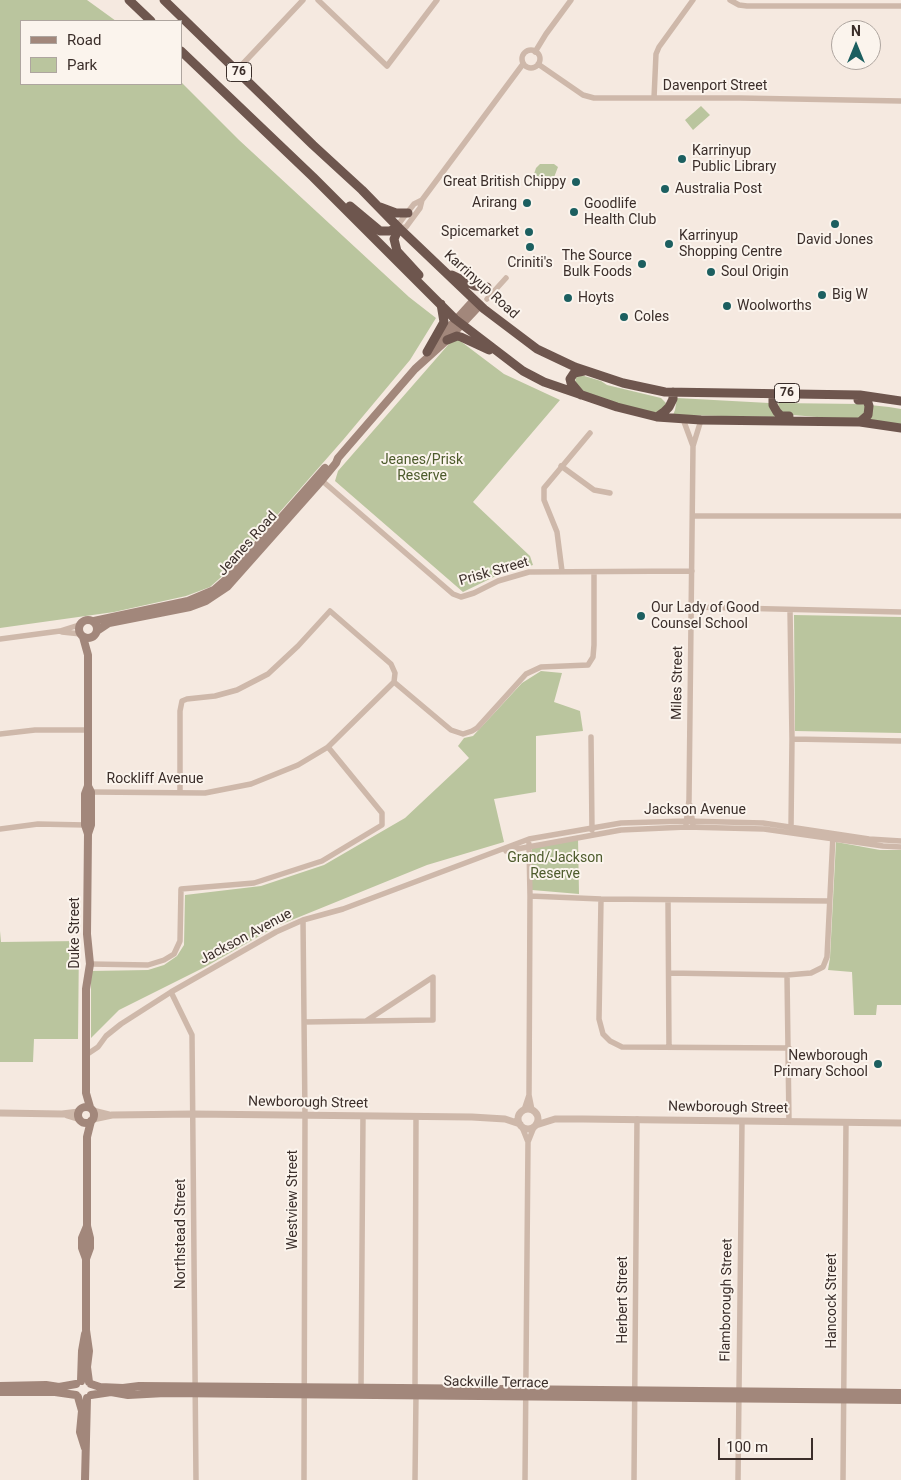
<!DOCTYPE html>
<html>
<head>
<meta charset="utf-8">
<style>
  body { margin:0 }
  #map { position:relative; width:901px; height:1480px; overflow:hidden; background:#f5e9e0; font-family:Roboto,sans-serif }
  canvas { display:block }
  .legend { position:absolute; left:20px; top:20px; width:162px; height:65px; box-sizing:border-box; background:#fbf4ed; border:1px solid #aea59f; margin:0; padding:6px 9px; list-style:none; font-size:15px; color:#3b2e2a }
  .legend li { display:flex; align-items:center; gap:10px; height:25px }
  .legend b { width:25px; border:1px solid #aea59f }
  .north { position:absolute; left:831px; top:20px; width:50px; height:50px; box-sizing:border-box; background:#fbf4ed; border:1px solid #aea59f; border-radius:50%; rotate:0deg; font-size:14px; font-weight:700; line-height:20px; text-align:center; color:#3b2e2a }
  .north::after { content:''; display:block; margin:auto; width:18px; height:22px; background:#1c5f60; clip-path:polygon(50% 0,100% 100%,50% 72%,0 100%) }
  .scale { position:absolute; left:718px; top:1438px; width:95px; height:22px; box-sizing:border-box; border:2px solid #3b2e2a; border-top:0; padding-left:6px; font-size:15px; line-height:18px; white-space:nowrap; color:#3b2e2a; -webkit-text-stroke:4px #fbf4ed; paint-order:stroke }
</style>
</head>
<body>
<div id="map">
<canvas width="901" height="1480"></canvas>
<ul class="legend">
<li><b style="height:6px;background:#a2877b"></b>Road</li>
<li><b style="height:14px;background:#bac59e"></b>Park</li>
</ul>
<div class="north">N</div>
<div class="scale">100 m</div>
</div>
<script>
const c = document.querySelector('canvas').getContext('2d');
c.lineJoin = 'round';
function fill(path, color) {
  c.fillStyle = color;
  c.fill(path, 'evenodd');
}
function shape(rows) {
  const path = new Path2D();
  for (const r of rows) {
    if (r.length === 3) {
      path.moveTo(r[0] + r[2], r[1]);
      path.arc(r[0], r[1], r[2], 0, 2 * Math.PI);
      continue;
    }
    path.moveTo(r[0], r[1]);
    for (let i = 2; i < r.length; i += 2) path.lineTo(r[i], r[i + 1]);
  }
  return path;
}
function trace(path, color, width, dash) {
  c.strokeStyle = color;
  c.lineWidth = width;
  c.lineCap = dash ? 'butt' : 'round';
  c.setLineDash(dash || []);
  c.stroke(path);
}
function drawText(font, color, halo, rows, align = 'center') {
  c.font = font + ' Roboto,sans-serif';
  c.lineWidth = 4;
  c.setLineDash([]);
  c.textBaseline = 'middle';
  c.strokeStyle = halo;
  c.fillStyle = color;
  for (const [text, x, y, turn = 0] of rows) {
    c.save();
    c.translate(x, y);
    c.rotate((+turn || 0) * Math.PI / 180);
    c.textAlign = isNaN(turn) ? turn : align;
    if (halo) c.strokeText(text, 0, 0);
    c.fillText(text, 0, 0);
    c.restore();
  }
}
fill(shape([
  [0,0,87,0,116,21,21,21,21,84,181,84,181,82,239,140,409,297,436,318,410,360,343,440,228,571,210,587,186,596,114,612,0,628],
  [701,106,710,115,693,130,685,120],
  [540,164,554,164,558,167,553,180,532,180,536,168],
  [455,337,504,374,560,400,473,502,530,556,533,565,502,573,463,592,335,481,338,471],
  [581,375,601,381,607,385,661,398,666,403,666,409,653,413,630,408,583,392,575,383,576,377],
  [677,398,769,403,775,417,673,415,675,410],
  [778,403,860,404,889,407,901,409,901,424,781,414],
  [794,615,901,617,901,733,795,731],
  [541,671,562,673,554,702,580,711,583,731,536,736,536,792,494,799,504,842,427,865,277,926,205,967,119,1010,91,1038,91,971,148,970,164,965,177,956,184,945,185,895,261,886,324,865,405,818,469,758,458,746,464,738,473,736,522,683],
  [578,838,579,894,532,890,532,847],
  [836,842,880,850,901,850,901,1005,877,1005,876,1015,854,1015,852,972,828,970,830,958],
  [0,931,1,942,79,941,78,1039,34,1039,33,1062,0,1062]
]), '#bac59e');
trace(shape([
  [318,0,387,66,437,0],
  [730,0,739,5,747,6,901,6],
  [531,59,9],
  [535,52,546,34,571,0],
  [538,64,583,95,594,98,740,98,901,101],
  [237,70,303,0],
  [654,98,656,54,659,47,693,0],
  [422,200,414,204,400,222,399,228,406,227,420,208,422,200,523,64],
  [487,299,506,278],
  [683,419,693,446],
  [561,466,594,490,610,493],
  [319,478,453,594,461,597,474,593,498,581,529,572,692,571],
  [693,516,901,516],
  [562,571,557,532,544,500,544,488,590,433],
  [692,607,901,612],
  [790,610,792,739,791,828],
  [62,632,81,634],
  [0,639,60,631,79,625],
  [394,682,451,730,463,734,472,731,477,728,526,674,541,667,588,665,593,657,594,645,594,572],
  [0,734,35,730,87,730],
  [591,737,592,830],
  [792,739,901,741],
  [91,792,205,793,251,784,298,765,328,747,394,682],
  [180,792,180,711,182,701,187,699,215,696,237,690,268,674,298,646,330,611,391,664,395,673,394,682],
  [690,805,693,825],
  [686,824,689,800,693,446,701,420],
  [0,829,38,824,85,825],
  [529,844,530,896,529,1095,532,1110],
  [506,851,621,830,686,827,764,829,883,846,901,847],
  [530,896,601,899,829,901],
  [601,899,599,1019,603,1034,610,1041,622,1047,789,1048],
  [668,900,669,1047],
  [303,920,305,1116,304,1480],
  [90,964,148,965,164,960,174,954,180,941,181,889,254,883,322,861,382,825,382,813,328,747],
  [669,973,787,975,811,973,823,967,827,957,833,835],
  [787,975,789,1122],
  [171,992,192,1035,196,1480],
  [304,1022,433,1020,433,977,366,1021],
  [86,1055,98,1047,106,1036,121,1024,171,992,276,932,303,920,343,909,529,839,621,823,686,821,763,823,869,839,901,841],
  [524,1110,529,1095],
  [522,1127,528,1142],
  [361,1388,363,1116],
  [415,1388,416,1117],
  [415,1480,416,1395],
  [525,1480,528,1142,534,1127],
  [634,1480,637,1119],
  [738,1480,742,1121],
  [843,1480,846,1122]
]), '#ceb8aa', 5.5);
trace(shape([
  [528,1119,10],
  [93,1111,109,1115],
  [0,1113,62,1114,79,1112],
  [67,1115,80,1119],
  [93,1119,112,1115,193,1114,472,1117,505,1119,520,1124],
  [536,1125,555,1119,583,1119,901,1123]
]), '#ceb8aa', 7);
trace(shape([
  [435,343,474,300],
  [88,629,9],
  [94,621,188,601,214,590,230,576,325,468],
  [97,631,109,623,190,607,206,601,227,587,322,480,336,463,338,458,415,369,447,340,480,305],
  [83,637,88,655,88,786,85,794,85,825,88,834,87,934,90,964,86,989,86,1093,90,1107],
  [88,834,91,825,91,792,88,786],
  [86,1115,8],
  [87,1226,82,1238,82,1248,86,1259,86,1330,89,1351,87,1367,89,1382],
  [86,1259,90,1248,90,1238,87,1226,87,1137,91,1121],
  [81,1381,82,1351,85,1334],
  [91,1384,100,1387,123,1388,139,1386,400,1388,901,1393],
  [0,1386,46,1385,59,1387,76,1384],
  [0,1392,55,1392,76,1395],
  [91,1395,111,1392,128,1395,165,1393,901,1400],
  [78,1397,82,1411,80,1432,85,1448],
  [85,1480,87,1398]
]), '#a2877b', 8);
trace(shape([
  [129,0,151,21],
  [164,0,313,145,362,190,399,228,484,309,537,349,575,367,623,383,665,392,860,395,901,401],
  [181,51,313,177,455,319,523,371,544,382,617,407,657,417,701,420,860,422,901,428],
  [350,206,380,231,389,231,399,228],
  [380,207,396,213,408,213],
  [399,228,394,239,397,251,419,275],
  [452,275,475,286,487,287],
  [447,340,457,336,461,337,489,350],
  [427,352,444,322,441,304],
  [773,394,773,405,777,412,781,416,789,416],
  [581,395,571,383,570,379,574,373,584,371],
  [858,400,867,400,869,406,868,415,860,422],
  [657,417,664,412,669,407,673,399,673,392]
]), '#6e564e', 9);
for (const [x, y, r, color] of [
  [682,159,5,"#1c5f60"],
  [576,182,5,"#1c5f60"],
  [665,189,5,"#1c5f60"],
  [527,203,5,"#1c5f60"],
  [574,212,5,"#1c5f60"],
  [835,224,5,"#1c5f60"],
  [529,232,5,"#1c5f60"],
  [669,244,5,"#1c5f60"],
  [530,247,5,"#1c5f60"],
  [642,264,5,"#1c5f60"],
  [711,272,5,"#1c5f60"],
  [822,295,5,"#1c5f60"],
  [568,298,5,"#1c5f60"],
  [727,306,5,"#1c5f60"],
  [624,317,5,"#1c5f60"],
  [641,616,5,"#1c5f60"],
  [878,1064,5,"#1c5f60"]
]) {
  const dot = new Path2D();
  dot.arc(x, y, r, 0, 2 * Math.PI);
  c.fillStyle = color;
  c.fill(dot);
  trace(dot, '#fbf4ed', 2);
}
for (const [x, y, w] of [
  [239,72,25],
  [787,393,25]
]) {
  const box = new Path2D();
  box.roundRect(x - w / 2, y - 9.5, w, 19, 4);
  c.fillStyle = '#fbf4ed';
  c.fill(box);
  trace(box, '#3b2e2a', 1);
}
drawText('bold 12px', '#3b2e2a', null, [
  ["76",239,72],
  ["76",787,393]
]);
drawText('14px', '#3b2e2a', '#fbf4ed', [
  ["Davenport Street",715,86],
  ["Karrinyup Road",481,285,42],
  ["Jeanes Road",248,544,-48],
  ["Prisk Street",494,572,-16],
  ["Miles Street",678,683,-89],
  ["Rockliff Avenue",155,779],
  ["Jackson Avenue",695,810],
  ["Duke Street",75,933,-90],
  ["Jackson Avenue",246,937,-28],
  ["Newborough Street",308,1103,1],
  ["Newborough Street",728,1108,1],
  ["Westview Street",293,1200,-90],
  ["Northstead Street",181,1234,-90],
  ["Herbert Street",623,1300,-90],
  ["Flamborough Street",727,1300,-89],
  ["Hancock Street",832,1301,-90],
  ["Sackville Terrace",496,1383,1]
]);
drawText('14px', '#3b2e2a', '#fbf4ed', [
  ["Karrinyup",692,151],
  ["Public Library",692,167],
  ["Great British Chippy",566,182,"right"],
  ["Australia Post",675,189],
  ["Arirang",517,203,"right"],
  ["Goodlife",584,204],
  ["Health Club",584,220],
  ["Spicemarket",519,232,"right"],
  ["Karrinyup",679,236],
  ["Shopping Centre",679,252],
  ["David Jones",835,240,"center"],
  ["The Source",632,256,"right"],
  ["Bulk Foods",632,272,"right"],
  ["Criniti's",530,263,"center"],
  ["Soul Origin",721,272],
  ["Big W",832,295],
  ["Hoyts",578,298],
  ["Woolworths",737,306],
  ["Coles",634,317],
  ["Our Lady of Good",651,608],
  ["Counsel School",651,624],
  ["Newborough",868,1056,"right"],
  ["Primary School",868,1072,"right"]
], 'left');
drawText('14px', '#4d5b2c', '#fbf4ed', [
  ["Jeanes/Prisk",422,460],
  ["Reserve",422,476],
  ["Grand/Jackson",555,858],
  ["Reserve",555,874]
]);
</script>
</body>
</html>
